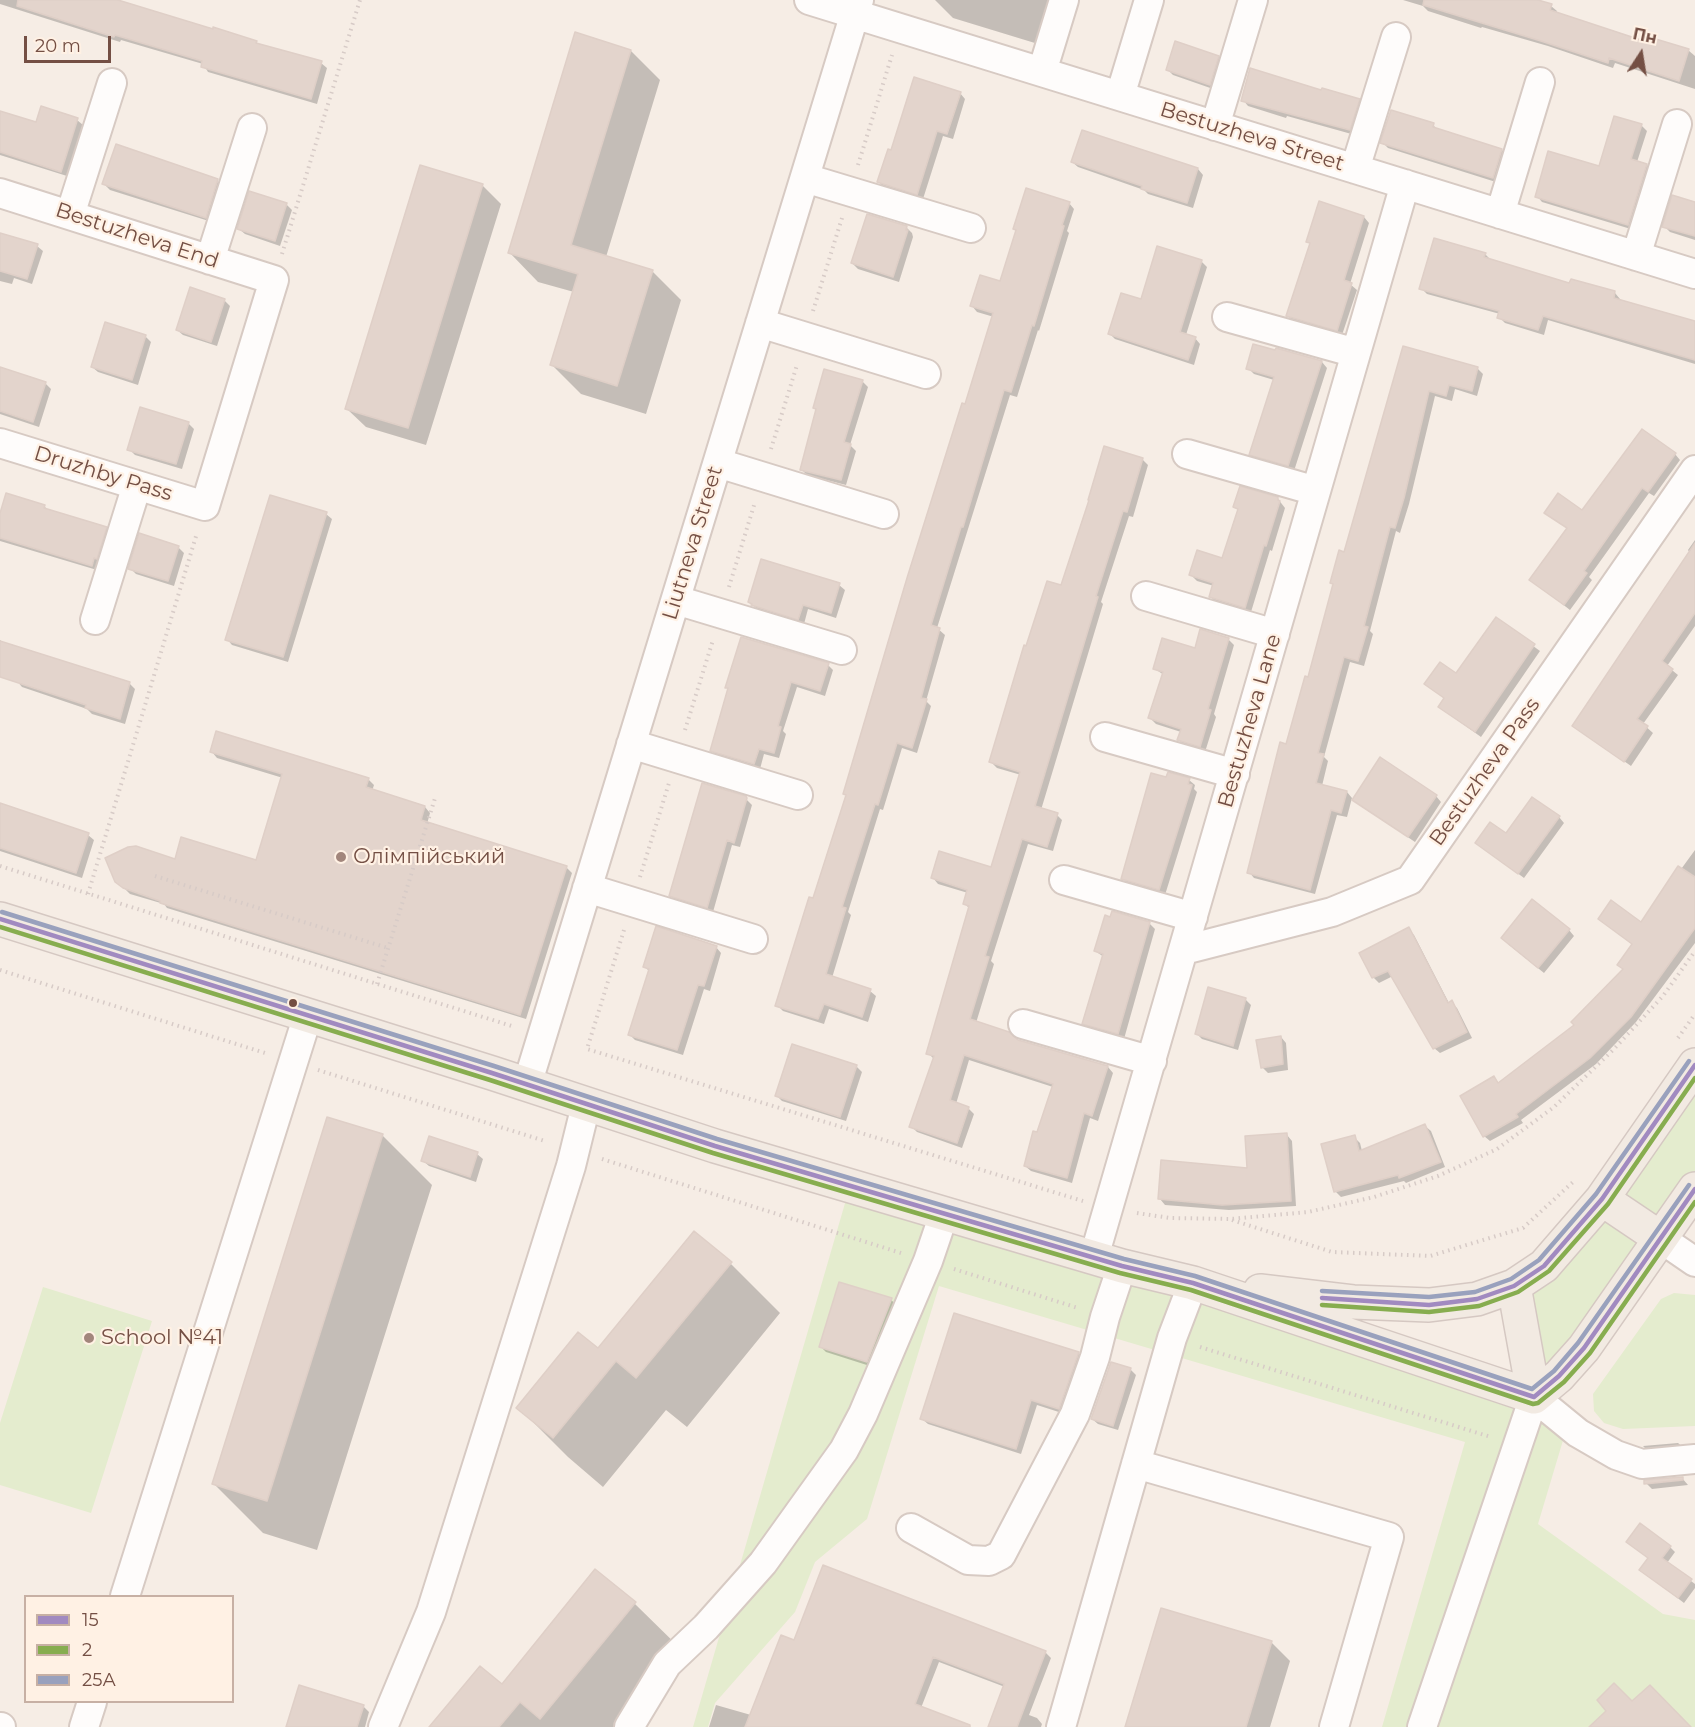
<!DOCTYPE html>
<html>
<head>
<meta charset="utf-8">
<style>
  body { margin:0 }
  #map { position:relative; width:1695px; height:1727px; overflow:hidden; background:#f6ede5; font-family:Montserrat,sans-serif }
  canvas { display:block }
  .legend { position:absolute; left:24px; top:1595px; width:210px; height:108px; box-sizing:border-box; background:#fff1e4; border:2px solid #c7b0a4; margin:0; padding:8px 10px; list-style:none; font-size:18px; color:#744f44 }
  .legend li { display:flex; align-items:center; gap:12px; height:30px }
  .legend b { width:30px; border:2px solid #c7b0a4 }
  .north { position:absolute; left:1611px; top:24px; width:60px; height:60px; -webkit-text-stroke:4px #fff1e4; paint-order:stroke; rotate:12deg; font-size:16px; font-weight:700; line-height:24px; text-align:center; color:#744f44 }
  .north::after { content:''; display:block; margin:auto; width:21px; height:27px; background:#744f44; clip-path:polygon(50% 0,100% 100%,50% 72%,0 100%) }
  .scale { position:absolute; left:24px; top:36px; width:87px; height:27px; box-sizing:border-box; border:3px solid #744f44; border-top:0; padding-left:8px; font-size:18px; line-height:21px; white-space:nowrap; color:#744f44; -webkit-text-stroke:4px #fff1e4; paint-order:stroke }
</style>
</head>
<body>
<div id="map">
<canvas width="1695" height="1727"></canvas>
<ul class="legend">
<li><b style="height:8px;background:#a18ac0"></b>15</li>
<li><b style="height:8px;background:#87ad4f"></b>2</li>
<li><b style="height:8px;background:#99a1bd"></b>25А</li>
</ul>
<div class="north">Пн</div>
<div class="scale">20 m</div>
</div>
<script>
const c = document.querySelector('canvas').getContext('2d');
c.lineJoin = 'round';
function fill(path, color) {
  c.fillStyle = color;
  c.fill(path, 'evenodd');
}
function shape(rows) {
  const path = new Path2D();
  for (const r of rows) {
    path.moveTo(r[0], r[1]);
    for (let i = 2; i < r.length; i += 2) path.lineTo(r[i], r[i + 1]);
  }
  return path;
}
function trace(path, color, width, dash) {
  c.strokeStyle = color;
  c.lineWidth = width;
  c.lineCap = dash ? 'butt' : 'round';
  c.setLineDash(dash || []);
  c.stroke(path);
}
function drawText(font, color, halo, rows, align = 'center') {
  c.font = font + ' Montserrat,sans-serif';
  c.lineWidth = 4.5;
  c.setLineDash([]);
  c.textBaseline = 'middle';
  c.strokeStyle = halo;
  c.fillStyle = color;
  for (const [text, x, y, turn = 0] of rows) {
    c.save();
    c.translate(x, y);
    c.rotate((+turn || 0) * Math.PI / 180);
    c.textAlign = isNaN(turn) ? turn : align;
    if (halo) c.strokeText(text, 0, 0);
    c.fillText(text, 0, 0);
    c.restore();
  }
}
fill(shape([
  [1695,1065,1695,1189,1534,1398,1564,1437,1538,1524,1663,1614,1695,1620,1695,1727,1382,1727,1465,1442,939,1286,867,1519,815,1562,795,1612,715,1703,708,1727,693,1727,850,1186,1533,1397,1514,1286],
  [43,1287,152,1321,91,1513,0,1485,0,1423],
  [1674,1293,1695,1295,1695,1426,1623,1429,1604,1423,1594,1411,1593,1394,1661,1299]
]), '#e4ecce');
fill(shape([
  [0,0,113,0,256,42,259,46,321,63,327,68,317,104,208,72,203,64,121,40,120,42,0,4],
  [935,0,1077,0,1061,51,953,18],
  [1403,0,1533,0,1551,6,1557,11,1556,13,1648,44,1688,50,1695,56,1695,89,1615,63,1613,68,1548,46,1482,27,1481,28,1428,11,1423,6],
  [631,51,660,80,606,257,652,271,681,300,646,414,581,394,552,365,574,292,538,282,509,252],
  [1218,57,1223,63,1216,90,1173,75,1167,69],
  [1322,92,1359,100,1364,106,1355,135,1287,116,1286,118,1248,106,1243,100],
  [960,93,965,99,953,139,943,136,923,199,884,188,879,182,892,151],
  [0,112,37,124,77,120,83,125,67,176,0,155],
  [1433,125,1439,131,1502,150,1507,156,1499,183,1388,148,1382,142],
  [1641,125,1647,131,1637,162,1647,165,1652,171,1634,230,1542,202,1537,196,1600,168],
  [1082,132,1198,169,1203,175,1193,208,1148,194,1144,190,1078,167,1072,162],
  [217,182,223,187,212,222,110,190,104,184],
  [482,185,501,204,426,445,366,427,347,409],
  [1069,203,1074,209,1067,231,1069,233,1039,331,1038,330,1017,397,1010,395,937,628,945,635,926,701,931,706,917,753,902,748,883,810,880,809,848,912,851,915,832,978,870,991,876,996,868,1022,829,1009,824,1024,783,1011,777,1005,814,900,847,796,845,794,994,317,977,312,972,306,1001,283,1017,232,1014,229],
  [1695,203,1695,240,1670,232,1664,226],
  [286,204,292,210,280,246,245,234,239,229],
  [1364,217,1369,223,1350,284,1357,290,1342,335,1294,322,1288,316,1311,244,1308,241],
  [906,227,912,233,913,237,899,282,858,269,852,263],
  [0,234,37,246,43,251,32,284,14,278,12,284,0,281],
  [1485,254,1491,260,1571,285,1615,293,1620,299,1620,301,1695,322,1695,364,1548,320,1544,335,1505,323,1499,317,1500,314,1427,294,1421,288],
  [1201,261,1207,267,1186,335,1195,338,1200,344,1194,365,1115,339,1109,333,1142,301],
  [224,300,230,306,217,346,183,335,177,330],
  [145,336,151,342,138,385,98,372,92,367],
  [1404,348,1478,369,1483,374,1477,396,1455,389,1452,401,1435,396,1409,504,1400,533,1396,531,1370,631,1373,634,1364,666,1350,662,1324,757,1328,761,1322,786,1347,792,1352,798,1347,817,1337,815,1315,894,1254,878,1249,872,1309,679],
  [1322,362,1327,368,1294,471,1257,460,1251,454,1274,380,1254,374,1248,368],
  [0,379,45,383,51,389,39,427,0,414],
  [862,381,868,387,850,445,856,451,846,485,807,475,801,469,817,411,814,408],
  [188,423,194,429,182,469,135,455,129,449],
  [1105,448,1143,460,1148,465,1133,517,1129,516,1101,602,1103,604,1041,810,1057,815,1062,820,1053,851,1028,844,991,961,994,964,976,1023,1018,1041,1108,1067,1113,1073,1098,1121,1090,1118,1072,1183,1031,1171,1025,1166,1053,1087,969,1060,956,1104,968,1108,974,1114,962,1148,917,1132,911,1126,934,1059,928,1053,970,909,965,904,968,893,938,884,933,878,992,869,1021,775,997,768,991,762,1027,648,1062,587,1091,501],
  [1675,454,1680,460,1654,496,1649,493,1589,577,1592,580,1570,610,1531,580,1568,529,1546,512,1582,512],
  [1278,499,1285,508,1272,551,1270,550,1251,612,1216,603,1211,597,1214,586,1197,581,1191,575,1223,559,1239,510,1235,507],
  [44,506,49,511,106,528,112,534,97,570,0,541,0,518],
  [326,514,332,519,288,662,232,645,227,639],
  [1695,540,1695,626,1667,666,1678,675,1643,724,1653,733,1631,766,1574,726,1690,553,1688,550],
  [178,547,184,553,174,586,136,574,130,568],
  [839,585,845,590,836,618,808,609,804,624,759,611,750,602],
  [1496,619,1540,651,1481,737,1446,712,1445,699,1426,684,1456,675],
  [1228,639,1234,645,1214,714,1216,717,1205,752,1185,746,1179,740,1181,732,1156,724,1150,718,1164,675,1155,669,1196,649],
  [0,640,6,645,130,684,135,689,125,724,92,714,87,709,22,687,17,681,0,674],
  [828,665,833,670,825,696,797,687,783,731,786,734,779,758,764,754,760,769,717,756,711,750,729,689,727,687],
  [217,733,369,780,374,785,372,791,425,807,430,813,427,824,566,867,572,873,526,1019,167,908,164,904,130,894,123,887,176,861,257,862,283,778,217,758,212,752],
  [1167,779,1189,780,1195,785,1194,789,1197,792,1165,895,1129,884,1123,879],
  [1436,796,1441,802,1415,842,1360,805],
  [745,798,752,805,740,847,732,845,713,912,676,901,670,895],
  [0,805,88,835,94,840,82,878,0,851],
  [1559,817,1564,823,1524,878,1477,843],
  [1695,850,1695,943,1636,1022,1596,1064,1521,1120,1523,1123,1490,1141,1484,1136,1494,1078,1500,1084,1576,1025,1624,970,1633,945,1600,919,1641,924],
  [1149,923,1155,929,1124,1039,1090,1029,1084,1023,1104,957,1095,951],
  [1408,929,1414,935,1449,1003,1451,1002,1457,1008,1472,1038,1440,1053,1434,1048,1393,976,1379,983,1373,977],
  [1569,930,1574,936,1544,973,1508,944],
  [716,947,721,953,710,991,704,989,683,1055,635,1040,629,1034,650,972,645,967],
  [1210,989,1246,1000,1251,1005,1238,1050,1202,1039,1197,1034],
  [1281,1037,1286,1043,1288,1070,1268,1073,1262,1067],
  [856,1066,862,1072,846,1121,782,1101,777,1096],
  [1425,1126,1431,1131,1445,1167,1406,1183,1404,1181,1341,1197,1335,1191,1354,1137,1360,1143,1362,1151],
  [382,1135,432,1185,317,1550,263,1533,213,1483],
  [1287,1135,1292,1141,1296,1206,1229,1210,1165,1205,1160,1199,1249,1170],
  [477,1154,483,1159,476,1182,429,1166,423,1161],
  [731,1264,780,1313,687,1427,666,1410,603,1487,568,1457,518,1407,598,1350],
  [891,1300,897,1305,873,1367,826,1352,821,1347],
  [1078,1353,1084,1359,1065,1414,1037,1405,1021,1454,928,1424,922,1419],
  [1130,1369,1136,1375,1118,1430,1098,1424,1092,1419],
  [1678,1443,1684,1448,1648,1451,1643,1446],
  [1682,1478,1688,1485,1652,1489,1646,1483],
  [1628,1542,1670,1547,1675,1552,1667,1563,1695,1584,1695,1588,1684,1603,1641,1570,1649,1559],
  [824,1567,1046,1653,1051,1658,1029,1715,1037,1718,1042,1724,1041,1727,989,1727,1005,1687,939,1662,921,1708,971,1727,709,1727,716,1705,751,1715,795,1642],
  [596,1571,635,1604,685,1653,624,1727,431,1727,502,1686],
  [1271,1642,1290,1661,1270,1727,1127,1727],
  [363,1706,369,1712,365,1727,288,1727]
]), '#0003');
const building = shape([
  [18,0,118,0,213,29,213,27,257,41,256,43,322,61,311,99,201,67,202,61,115,35,114,37,17,6,18,0],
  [1424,0,1538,0,1552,4,1550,10,1647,42,1649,37,1689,49,1679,81,1609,58,1608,63,1541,41,1423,5,1424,0],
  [575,32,631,50,571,245,653,270,617,386,550,365,578,274,508,253,575,32],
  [1175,41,1219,56,1210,85,1166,70,1175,41],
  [1250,68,1321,90,1322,88,1360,99,1350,130,1241,101,1250,68],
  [914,77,961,92,947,134,937,131,917,195,877,182,888,149,891,150,914,77],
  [41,106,78,118,61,172,0,152,0,111,36,122,41,106],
  [1391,110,1434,123,1433,127,1502,149,1493,178,1380,143,1391,110],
  [1614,116,1642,124,1631,159,1647,164,1628,225,1535,197,1548,151,1599,166,1614,116],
  [1082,130,1198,168,1187,203,1141,189,1142,186,1071,162,1082,130],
  [116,144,218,179,206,218,102,184,116,144],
  [420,165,483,184,408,428,345,409,420,165],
  [1026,188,1070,202,1062,225,1064,226,1034,326,1032,325,1011,392,1004,390,963,527,961,527,931,625,940,628,921,698,927,699,912,748,897,743,878,805,875,804,842,907,846,908,826,974,871,989,862,1017,824,1004,818,1019,775,1006,809,897,813,898,846,795,843,794,907,578,962,403,965,404,993,313,970,306,980,275,1000,281,1016,230,1013,229,1026,188],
  [249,191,287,203,275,241,237,229,249,191],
  [1672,195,1695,202,1695,236,1662,227,1672,195],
  [1319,201,1364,216,1344,280,1352,283,1337,331,1286,316,1310,243,1306,242,1319,201],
  [867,214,907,226,906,230,908,230,893,277,851,263,867,214],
  [0,233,38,244,27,279,0,271,0,233],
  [1434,238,1486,253,1484,257,1569,283,1571,279,1615,291,1614,298,1695,321,1695,360,1543,316,1538,330,1497,318,1499,311,1419,289,1434,238],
  [1157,246,1202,260,1180,332,1196,337,1188,360,1108,334,1121,293,1141,299,1157,246],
  [190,287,225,299,211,342,176,330,190,287],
  [105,322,146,335,132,380,91,367,105,322],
  [1253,344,1275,350,1276,348,1322,361,1288,466,1249,455,1274,377,1246,369,1253,344],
  [1403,346,1478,367,1472,391,1449,385,1446,396,1429,391,1404,498,1395,528,1390,527,1364,626,1368,627,1358,661,1344,657,1318,753,1324,754,1316,783,1347,791,1341,813,1331,810,1310,890,1247,873,1280,742,1286,744,1305,676,1308,677,1333,584,1330,583,1339,550,1344,552,1403,346],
  [0,367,46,382,33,422,0,411,0,367],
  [824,369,863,380,844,442,851,444,841,480,800,470,816,409,813,408,824,369],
  [140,407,189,422,176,464,127,450,140,407],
  [1642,429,1676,453,1648,492,1642,488,1584,571,1587,573,1564,605,1529,580,1567,528,1544,513,1558,493,1582,510,1642,429],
  [1104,446,1143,458,1127,512,1123,511,1096,596,1098,597,1035,806,1058,813,1047,847,1022,839,985,956,989,957,970,1019,1009,1032,1018,1040,1108,1066,1092,1116,1084,1113,1067,1178,1024,1166,1033,1131,1037,1132,1053,1084,964,1055,950,1100,969,1107,957,1143,909,1127,934,1056,926,1054,969,906,963,904,967,890,931,878,939,851,991,867,1020,772,989,762,1024,645,1026,646,1047,581,1061,585,1089,500,1088,500,1104,446],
  [1240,486,1278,497,1278,500,1280,501,1266,546,1264,545,1245,608,1209,597,1213,583,1189,575,1197,550,1222,558,1238,509,1233,507,1240,486],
  [6,493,45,505,44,508,107,527,97,559,94,558,92,566,0,538,0,513,6,493],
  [270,495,327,512,283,657,225,640,270,495],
  [139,533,179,546,168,581,128,569,139,533],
  [1695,543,1695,613,1662,661,1673,669,1637,719,1648,726,1624,762,1572,726,1695,543],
  [761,559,840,583,831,613,803,605,798,620,751,605,752,604,748,602,761,559],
  [1496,617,1535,644,1475,732,1438,707,1444,698,1424,684,1440,662,1456,673,1496,617],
  [1200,629,1229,638,1208,709,1211,710,1200,747,1177,740,1181,729,1148,718,1163,672,1153,669,1162,638,1195,648,1200,629],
  [741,637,829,663,820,691,791,682,778,726,781,727,774,753,759,749,754,764,710,751,728,688,725,688,741,637],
  [0,641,130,682,120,719,85,708,86,705,0,677,0,641],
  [216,731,369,778,366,787,425,806,421,820,567,866,520,1015,160,903,160,901,123,888,115,882,105,858,128,847,136,846,175,859,181,837,256,860,282,774,210,752,216,731],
  [1380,757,1437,795,1408,837,1352,800,1380,757],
  [1168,772,1190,778,1188,784,1192,785,1159,890,1121,879,1151,773,1166,777,1168,772],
  [702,783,746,796,747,798,734,843,727,840,707,908,669,896,702,783],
  [1532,797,1560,816,1518,874,1475,843,1490,822,1506,833,1532,797],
  [0,803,89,833,76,873,0,848,0,803],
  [1678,866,1695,877,1695,928,1631,1017,1590,1058,1516,1114,1518,1117,1483,1137,1460,1096,1494,1076,1498,1083,1574,1025,1571,1022,1623,969,1617,965,1632,944,1598,919,1611,900,1641,922,1678,866],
  [1532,899,1570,929,1538,968,1501,938,1532,899],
  [1112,911,1150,922,1118,1034,1082,1024,1103,954,1094,951,1105,915,1110,917,1112,911],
  [656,926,717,946,704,986,698,985,677,1050,628,1035,649,969,643,967,656,926],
  [1409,927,1448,1003,1452,1000,1467,1032,1433,1049,1388,971,1372,978,1359,953,1409,927],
  [1208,987,1246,998,1233,1046,1195,1034,1208,987],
  [1281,1036,1283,1064,1261,1068,1256,1040,1281,1036],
  [792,1044,857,1065,840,1117,775,1096,792,1044],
  [327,1117,383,1134,267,1501,212,1484,327,1117],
  [1425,1124,1441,1162,1399,1178,1398,1175,1334,1192,1321,1144,1355,1135,1359,1151,1425,1124],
  [1287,1133,1291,1201,1222,1205,1158,1199,1161,1160,1247,1168,1245,1136,1287,1133],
  [429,1136,478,1152,470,1177,421,1161,429,1136],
  [694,1231,732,1262,636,1378,616,1361,553,1438,516,1408,578,1332,598,1348,694,1231],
  [839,1282,892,1298,867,1362,819,1347,839,1282],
  [954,1313,1079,1352,1059,1409,1031,1400,1016,1449,920,1419,954,1313],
  [1111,1362,1131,1368,1113,1426,1091,1419,1111,1362],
  [1683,1477,1683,1480,1644,1484,1644,1480,1683,1477],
  [1640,1523,1671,1546,1662,1558,1692,1579,1678,1598,1639,1570,1648,1558,1626,1542,1640,1523],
  [823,1565,1046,1651,1017,1727,988,1727,1004,1684,933,1657,915,1704,970,1725,970,1727,745,1727,781,1635,794,1640,823,1565],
  [595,1569,636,1602,540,1719,520,1702,499,1727,429,1727,480,1666,502,1684,595,1569],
  [1161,1608,1272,1641,1246,1727,1125,1727,1161,1608],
  [1614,1683,1632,1701,1650,1685,1691,1727,1589,1727,1606,1711,1597,1700,1614,1683],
  [299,1685,364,1705,357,1727,286,1727,299,1685]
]);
fill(building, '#e3d4cc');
trace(building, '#dfcfc7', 1.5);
const minor = shape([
  [809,0,1695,274],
  [1042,72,1064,0],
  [1120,96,1149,0],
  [1215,126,1253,0],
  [1355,169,1396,37],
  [805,178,971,228],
  [0,193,274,280,205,506,0,443],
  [1500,214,1540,82],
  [70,215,112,83],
  [1636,256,1677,124],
  [210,260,252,128],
  [1227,317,1356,353],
  [760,323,926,374],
  [1187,454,1316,491],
  [718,463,884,514],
  [1146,596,1275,634],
  [676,600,842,650],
  [95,620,137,485],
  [1105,737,1235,774],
  [631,744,798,795],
  [1064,880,1193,917],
  [587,888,753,939],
  [1184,950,1332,912,1410,880,1695,470],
  [1023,1024,1152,1061],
  [527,1085,859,0],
  [1660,1238,1695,1262],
  [1094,1257,1405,184],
  [1136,1464,1389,1537,1334,1727],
  [911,1528,968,1560,989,1561,1001,1555,1075,1414,1095,1357,1105,1317,1122,1266],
  [125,1596,308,1015],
  [0,1727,1,1727],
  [84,1727,92,1702],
  [383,1727,431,1612,571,1166,586,1105],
  [629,1727,667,1664,706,1627,763,1563,844,1450,863,1414,928,1261,944,1214],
  [1061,1727,1172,1338,1193,1283],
  [1422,1727,1534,1397,1578,1433,1616,1455,1642,1464,1695,1459]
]);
const major = shape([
  [0,919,492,1073,715,1146,1122,1266,1193,1283,1534,1397],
  [1602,1199,1660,1238],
  [1514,1286,1534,1397],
  [1260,1291,1353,1302,1429,1305,1477,1299,1514,1286,1544,1266,1602,1199,1695,1065],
  [1534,1397,1559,1376,1584,1348,1695,1189]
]);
trace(minor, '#d7cac3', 32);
trace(major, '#d5c8c2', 36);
trace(shape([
  [858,165,892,55],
  [282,254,360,0],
  [813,311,842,218],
  [771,449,797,365],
  [729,587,755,502],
  [685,730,713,640],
  [0,866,515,1027],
  [155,876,388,948],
  [640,877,669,783],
  [88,894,197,533],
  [624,930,587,1049,1083,1201],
  [0,970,265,1053],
  [377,984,436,795],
  [1678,1038,1695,1014],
  [318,1070,545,1141],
  [602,1159,901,1253],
  [1137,1213,1170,1218,1230,1219,1308,1212,1374,1197,1438,1176,1497,1149,1554,1107,1614,1049,1663,996,1695,951],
  [1232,1220,1332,1252,1430,1256,1523,1228,1573,1182],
  [954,1269,1078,1308],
  [1200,1347,1491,1437]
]), '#d7cbc7', 4, [1.5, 4.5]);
trace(minor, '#fefcfb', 28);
trace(major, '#f2eae2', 33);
trace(shape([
  [0,919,492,1073,715,1146,1122,1266,1193,1283,1534,1397,1559,1376,1584,1348,1695,1189],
  [1322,1298,1429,1305,1477,1299,1514,1286,1544,1266,1602,1199,1695,1065]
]), '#a18ac0', 4.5);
trace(shape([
  [0,927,490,1080,713,1153,1120,1273,1191,1290,1533,1404,1538,1403,1564,1382,1590,1353,1695,1202],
  [1322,1305,1429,1312,1479,1306,1518,1292,1549,1271,1608,1204,1695,1078]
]), '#87ad4f', 4.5);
trace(shape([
  [2,912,494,1066,717,1139,1124,1259,1195,1276,1532,1389,1554,1371,1578,1343,1689,1185],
  [1322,1291,1429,1297,1475,1292,1511,1279,1539,1260,1596,1194,1689,1061]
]), '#99a1bd', 4.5);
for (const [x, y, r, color] of [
  [341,857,6,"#a2867c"],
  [293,1003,5,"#744f44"],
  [89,1338,6,"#a2867c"]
]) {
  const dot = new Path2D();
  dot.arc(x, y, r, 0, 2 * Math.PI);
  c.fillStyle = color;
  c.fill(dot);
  trace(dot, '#fff1e4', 2);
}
drawText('21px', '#744f44', '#fff1e4', [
  ["Bestuzheva Street",1252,137,17],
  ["Bestuzheva End",137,236,18],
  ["Druzhby Pass",103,474,17],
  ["Liutneva Street",693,543,-73],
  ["Bestuzheva Lane",1250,721,-74],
  ["Bestuzheva Pass",1485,772,-55]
]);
drawText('21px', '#744f44', '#fff1e4', [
  ["Олімпійський",353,857],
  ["School №41",101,1338]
], 'left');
</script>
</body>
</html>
